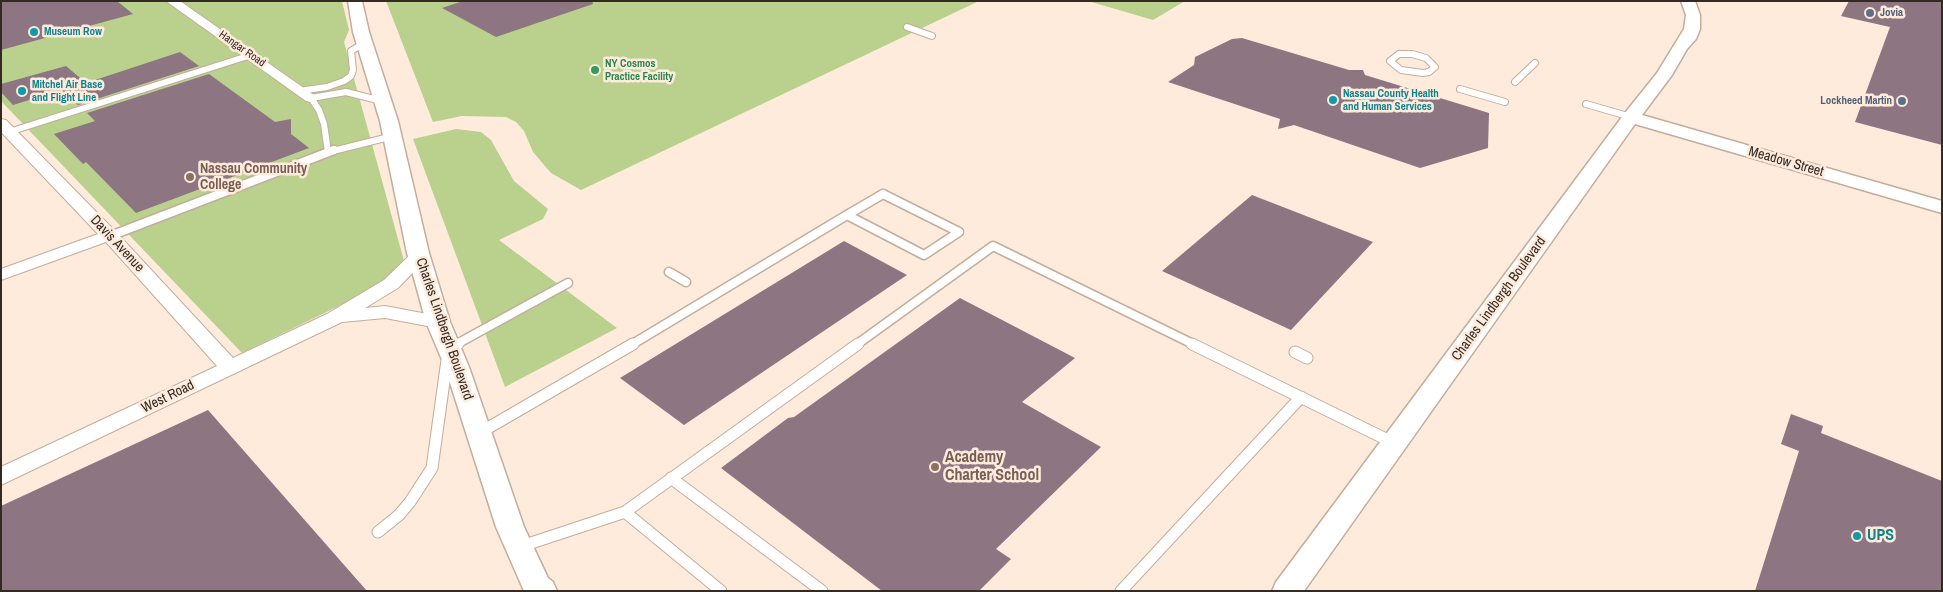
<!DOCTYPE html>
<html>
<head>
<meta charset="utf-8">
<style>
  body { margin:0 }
  #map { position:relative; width:1943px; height:592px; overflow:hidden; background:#feebdc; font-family:"Archivo Narrow",sans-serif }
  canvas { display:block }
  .frame { position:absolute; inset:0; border:2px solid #332a23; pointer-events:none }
</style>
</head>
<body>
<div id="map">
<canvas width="1943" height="592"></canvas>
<div class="frame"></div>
</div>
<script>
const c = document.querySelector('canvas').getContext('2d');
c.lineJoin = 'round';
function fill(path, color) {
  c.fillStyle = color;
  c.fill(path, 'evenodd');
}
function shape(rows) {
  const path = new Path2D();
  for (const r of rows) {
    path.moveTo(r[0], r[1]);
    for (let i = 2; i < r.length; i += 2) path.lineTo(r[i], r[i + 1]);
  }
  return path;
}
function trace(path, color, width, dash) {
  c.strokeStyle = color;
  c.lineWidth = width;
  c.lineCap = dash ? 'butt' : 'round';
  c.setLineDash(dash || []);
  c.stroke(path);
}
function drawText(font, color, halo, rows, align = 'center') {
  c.font = font + ' "Archivo Narrow",sans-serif';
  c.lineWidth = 5;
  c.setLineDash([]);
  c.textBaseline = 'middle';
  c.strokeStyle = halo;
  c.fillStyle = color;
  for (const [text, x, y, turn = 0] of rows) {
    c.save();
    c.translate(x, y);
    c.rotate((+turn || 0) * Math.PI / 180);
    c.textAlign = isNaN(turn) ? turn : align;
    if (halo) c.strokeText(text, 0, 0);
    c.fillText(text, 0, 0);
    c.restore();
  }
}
fill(shape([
  [1,1,342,1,349,30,344,42,404,261,372,290,242,353,1,101],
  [386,1,979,1,581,190,551,173,533,152,524,131,516,122,506,117,462,116,433,122],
  [1088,1,1185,1,1153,20],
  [456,129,481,132,491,140,514,181,548,209,543,219,499,240,617,328,505,387,413,139]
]), '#b9d18d');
fill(shape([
  [1,1,117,1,133,14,1,50],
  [463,1,592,1,593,4,496,37,442,8],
  [1849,1,1942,1,1942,145,1855,122,1890,27,1841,16],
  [1242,38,1349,70,1363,70,1365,75,1489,113,1488,148,1420,168,1294,125,1278,129,1280,119,1168,82,1194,65,1195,57,1232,39],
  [180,52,199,66,78,105,62,90,13,105,1,92,1,84,66,66,86,83],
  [209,74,275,122,291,119,291,134,309,148,136,213,86,162,83,164,54,134,95,121,87,113],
  [1252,195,1373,242,1291,330,1162,271],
  [844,241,907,275,684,425,620,378],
  [960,298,1075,358,1022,402,1101,447,996,549,1011,559,979,591,882,591,721,468,788,418,794,417],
  [208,410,367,591,1,591,1,506],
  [1791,414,1823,426,1821,433,1942,481,1942,591,1755,591,1799,451,1781,444]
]), '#8d7582');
const serviceFar2 = shape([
  [907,27,932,36],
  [1399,54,1412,54,1426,58,1435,67,1429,72,1423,73,1401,70,1390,61,1399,54],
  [1515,82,1535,63],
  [1460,89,1505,102],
  [299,91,327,87,344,81,351,76,353,70,351,51,364,43],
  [1586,104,1631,117],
  [9,132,251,55],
  [328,152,324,124,319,110,311,98,346,92,382,101],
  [329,152,393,136]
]);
const serviceFar1 = shape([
  [883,194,959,232,924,255,847,215,883,194],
  [110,236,334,150],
  [669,272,686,282],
  [455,345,568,283],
  [631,345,847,215],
  [856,345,993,246,1195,345]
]);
const service = shape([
  [1192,344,1394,443],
  [450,348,458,344],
  [1295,352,1307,358],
  [481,432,633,344],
  [671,478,822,591],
  [378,532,399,515,410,502,432,468,447,360],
  [522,546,625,512],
  [721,591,625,512,858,344],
  [1121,591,1301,397]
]);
const minor = shape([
  [166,1,180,1,318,98,316,101,311,102,306,101,166,1],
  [1,119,6,120,116,232,233,358,327,314,384,280,413,252,419,251,425,252,428,256,425,260,398,288,365,308,385,306,438,316,445,318,448,322,445,326,438,328,385,318,342,322,1,485,1,467,217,366,106,242,1,280,1,269,98,234,1,132,1,119]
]);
const tertiary = shape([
  [348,1,362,1,369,32,398,121,429,253,450,322,469,367,524,527,548,578,553,582,557,591,524,591,496,527,445,367,426,322,407,253,380,121,353,32,348,1],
  [1681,1,1695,1,1700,15,1700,29,1696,39,1687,49,1672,75,1642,115,1942,201,1942,213,1635,124,1304,591,1272,591,1276,582,1625,113,1657,73,1684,29,1686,15,1681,1]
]);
trace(serviceFar2, '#c3ad9b', 8);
trace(serviceFar1, '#c3ad9b', 11);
trace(service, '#c3ad9b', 13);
trace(minor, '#c3ad9b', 2);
trace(tertiary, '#c3ad9b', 3);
trace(serviceFar2, '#fff', 6);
trace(serviceFar1, '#fff', 8);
trace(service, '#fff', 11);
fill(minor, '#fff');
fill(tertiary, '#fff');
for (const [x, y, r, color] of [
  [1870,13,5,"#5c6f8a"],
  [34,32,5,"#0f9aa8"],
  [595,70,5,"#2e9e5b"],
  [22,91,5,"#0f9aa8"],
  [1333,100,5,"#0f9aa8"],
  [1902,101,5,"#5c6f8a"],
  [190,177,5,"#8d6e63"],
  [935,467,5,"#8d6e63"],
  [1857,536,5,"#0f9aa8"]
]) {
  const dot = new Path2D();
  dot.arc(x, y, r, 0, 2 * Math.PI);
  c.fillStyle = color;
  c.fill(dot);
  trace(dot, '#feebdc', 2);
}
drawText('bold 11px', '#4e5e75', '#feebdc', [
  ["Jovia",1880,13],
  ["Lockheed Martin",1892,101,"right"]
], 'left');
drawText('bold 11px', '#0d838f', '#feebdc', [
  ["Museum Row",44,32],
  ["Mitchel Air Base",32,85],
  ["and Flight Line",32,98],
  ["Nassau County Health",1343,94],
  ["and Human Services",1343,107]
], 'left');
drawText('11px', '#332a23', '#feebdc', [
  ["Hangar Road",242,49,35]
]);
drawText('bold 11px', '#27864d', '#feebdc', [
  ["NY Cosmos",605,64],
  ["Practice Facility",605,77]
], 'left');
drawText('14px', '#332a23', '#feebdc', [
  ["Meadow Street",1786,162,16],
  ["Davis Avenue",117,244,47],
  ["Charles Lindbergh Boulevard",1499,299,-54],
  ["Charles Lindbergh Boulevard",444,329,71],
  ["West Road",168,397,-26]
]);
drawText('bold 14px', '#785e54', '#feebdc', [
  ["Nassau Community",200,169],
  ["College",200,185]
], 'left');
drawText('bold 16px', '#785e54', '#feebdc', [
  ["Academy",945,458],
  ["Charter School",945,476]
], 'left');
drawText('bold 16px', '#0d838f', '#feebdc', [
  ["UPS",1867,536]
], 'left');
</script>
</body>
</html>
